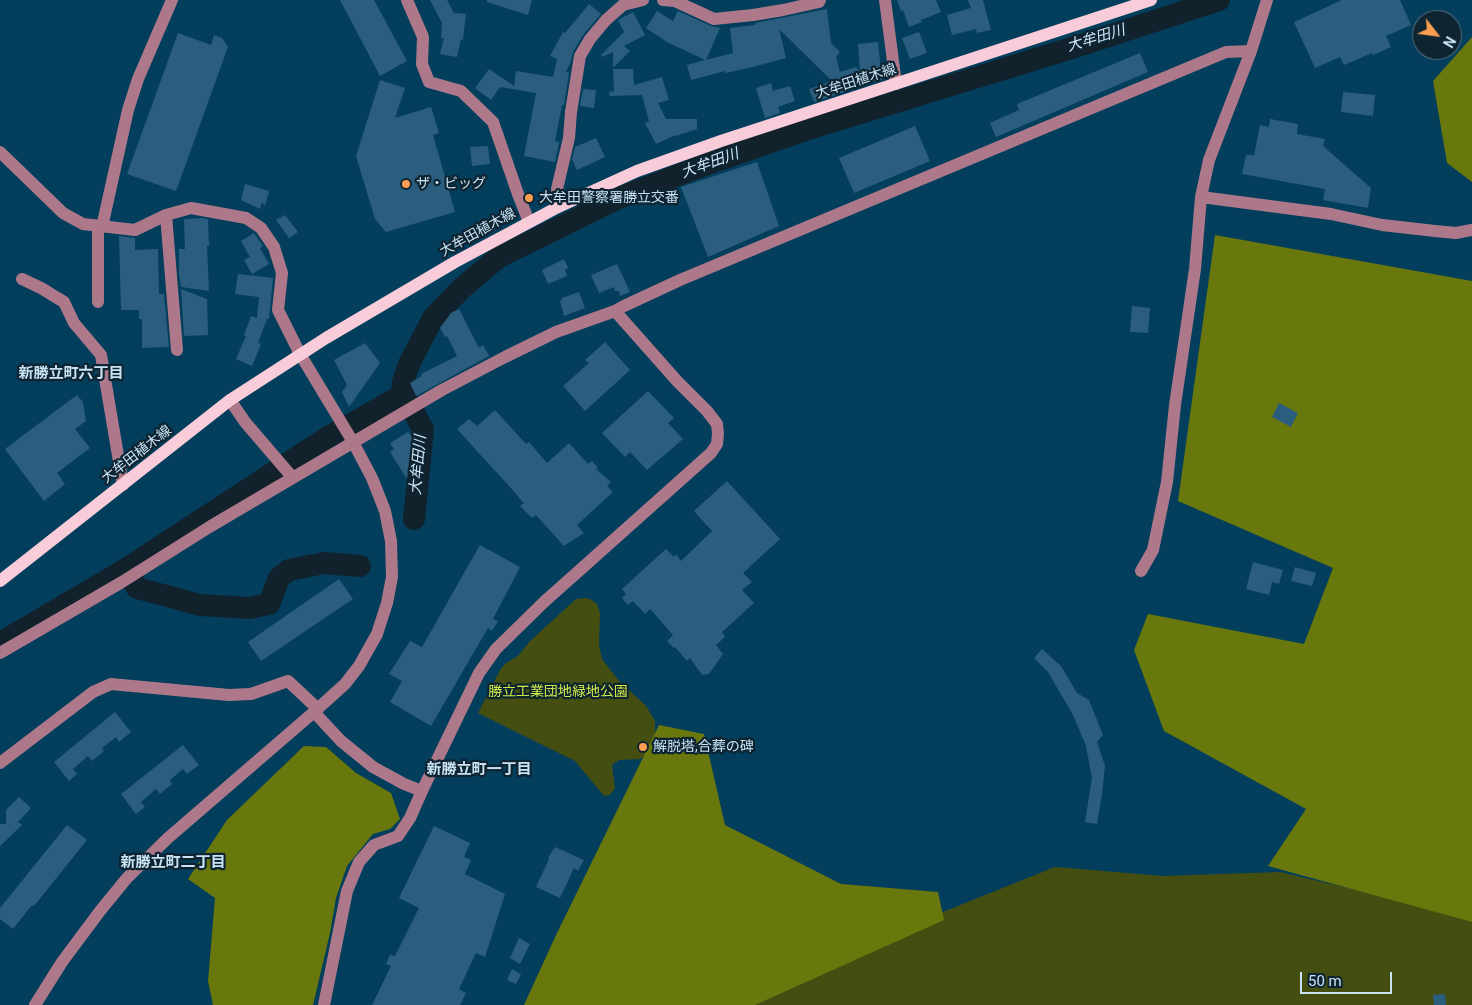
<!DOCTYPE html>
<html>
<head>
<meta charset="utf-8">
<style>
  body { margin:0 }
  #map { position:relative; width:1472px; height:1005px; overflow:hidden; background:#033e5c; font-family:Roboto,sans-serif }
  canvas { display:block }
  .north { position:absolute; left:1412px; top:10px; width:50px; height:50px; box-sizing:border-box; background:#0e2431; border:1px solid #58707f; border-radius:50%; rotate:120deg; font-size:14px; font-weight:700; line-height:20px; text-align:center; color:#c8e2f4 }
  .north::after { content:''; display:block; margin:auto; width:18px; height:22px; background:#fb9e50; clip-path:polygon(50% 0,100% 100%,50% 72%,0 100%) }
  .scale { position:absolute; left:1300px; top:972px; width:92px; height:22px; box-sizing:border-box; border:2px solid #c8e2f4; border-top:0; padding-left:6px; font-size:15px; line-height:18px; white-space:nowrap; color:#c8e2f4; -webkit-text-stroke:4px #0e2431; paint-order:stroke }
</style>
</head>
<body>
<div id="map">
<canvas width="1472" height="1005"></canvas>
<div class="north">N</div>
<div class="scale">50 m</div>
</div>
<script>
const c = document.querySelector('canvas').getContext('2d');
c.lineJoin = 'round';
function fill(path, color) {
  c.fillStyle = color;
  c.fill(path, 'evenodd');
}
function shape(rows) {
  const path = new Path2D();
  for (const r of rows) {
    path.moveTo(r[0], r[1]);
    for (let i = 2; i < r.length; i += 2) path.lineTo(r[i], r[i + 1]);
  }
  return path;
}
function trace(path, color, width, dash) {
  c.strokeStyle = color;
  c.lineWidth = width;
  c.lineCap = dash ? 'butt' : 'round';
  c.setLineDash(dash || []);
  c.stroke(path);
}
function drawText(font, color, halo, rows, align = 'center') {
  c.font = font + ' Roboto,"Noto Sans JP",sans-serif';
  c.lineWidth = 4.5;
  c.setLineDash([]);
  c.textBaseline = 'middle';
  c.strokeStyle = halo;
  c.fillStyle = color;
  for (const [text, x, y, turn = 0] of rows) {
    c.save();
    c.translate(x, y);
    c.rotate((+turn || 0) * Math.PI / 180);
    c.textAlign = isNaN(turn) ? turn : align;
    if (halo) c.strokeText(text, 0, 0);
    c.fillText(text, 0, 0);
    c.restore();
  }
}
fill(shape([
  [586,598,592,600,597,604,600,613,599,646,602,659,619,681,646,706,655,721,655,738,652,753,639,759,619,760,612,765,615,788,610,795,604,796,575,761,478,713,500,670,506,663,518,656,530,641,576,599],
  [1055,867,1163,876,1280,872,1472,917,1472,1005,711,1005]
]), '#444e11');
fill(shape([
  [1472,37,1472,182,1447,163,1433,81],
  [1215,235,1472,281,1472,922,1268,866,1306,809,1164,731,1134,650,1148,614,1304,644,1333,568,1178,501],
  [659,725,704,734,725,825,841,884,938,892,944,920,755,1005,524,1005,557,933],
  [304,746,326,747,356,773,391,793,400,819,390,829,373,834,347,866,336,898,330,933,313,1005,213,1005,208,981,215,898,188,879,227,820]
]), '#69780c');
trace(shape([
  [414,519,423,429,402,391,403,382,409,364,433,318,462,288,499,257,621,197,710,163,805,130,1072,48,1219,0],
  [126,569,328,437,404,394],
  [0,643,126,569,137,588,200,605,249,608,269,604,279,578,289,570,324,563,360,566]
]), '#12222d', 22);
fill(shape([
  [340,0,374,0,407,61,380,76],
  [430,0,447,0,454,13,466,14,463,40,461,39,457,57,440,54,444,38,441,38,442,23],
  [487,0,532,0,528,15,487,2],
  [897,0,936,0,941,12,921,20,922,22,909,27,903,10,901,11],
  [968,0,983,0,991,30,977,33,976,29,952,35,947,15,971,8],
  [1342,0,1400,0,1411,25,1386,36,1391,47,1373,55,1372,53,1344,65,1340,57,1315,68,1294,22],
  [589,4,601,14,583,35,573,52,571,61,566,72,569,73,564,105,562,105,555,141,559,142,555,162,524,156,536,93,500,87,491,100,475,88,489,69,514,86,516,71,553,77,557,59,550,56,563,32,565,33],
  [827,9,831,43,840,52,836,57,840,72,856,67,860,72,858,44,878,42,882,80,864,83,865,85,814,102,809,89,832,81,779,29,786,58,749,68,725,73,725,71,691,80,687,65,705,60,667,42,646,28,657,11,673,21,678,11,711,26,720,28,706,60,733,53,730,28,755,25,755,23],
  [633,12,645,35,624,46,630,51,613,68,613,52,602,57,601,55,624,32,618,20],
  [919,32,927,53,910,59,902,38],
  [178,33,211,45,214,35,222,38,228,47,176,191,127,174],
  [1140,53,1148,72,996,137,990,123,1019,110,1017,104],
  [613,69,633,69,634,85,662,77,669,100,658,103,666,119,697,119,697,129,676,136,676,135,656,144,645,123,649,121,642,95,610,96,609,92,614,91],
  [380,80,405,88,395,118,431,107,439,133,433,135,455,212,386,232,375,219,356,156],
  [771,83,773,91,790,86,795,101,778,107,780,113,765,118,756,88],
  [583,89,596,90,594,108,580,106],
  [1343,92,1375,95,1373,116,1341,112],
  [1270,119,1298,124,1297,134,1325,139,1323,146,1371,188,1368,208,1323,200,1325,189,1242,174,1246,155,1254,155,1260,125,1269,127],
  [915,126,930,161,854,193,839,158],
  [596,138,605,157,577,170,572,159,575,147],
  [488,146,490,164,472,166,470,147],
  [757,162,779,226,708,257,681,187],
  [245,184,269,191,265,206,262,202,260,209,241,200],
  [285,215,298,232,289,238,276,220],
  [203,218,208,219,209,246,207,246,209,291,181,287,179,274,179,249,185,249,184,219],
  [254,233,263,246,260,248,269,264,252,274,244,260,250,257,241,241],
  [119,236,135,238,135,250,158,249,159,294,164,294,169,347,142,348,142,319,139,319,139,310,121,310],
  [564,259,568,268,565,270,567,276,548,284,542,270],
  [617,264,630,292,620,296,619,291,615,291,614,287,599,293,591,275],
  [238,274,273,278,269,319,267,319,258,343,261,344,252,366,236,359,246,336,244,335,251,316,257,318,259,297,235,294],
  [181,289,207,299,208,335,184,336],
  [579,292,585,308,564,316,560,301,562,300,562,298],
  [1132,306,1150,308,1148,333,1130,332],
  [459,309,479,348,483,345,489,356,416,396,410,383,422,376,421,374,457,356,447,336,445,337,440,328,451,313],
  [605,342,630,370,585,411,563,386,589,363,585,360],
  [365,343,380,363,349,407,342,392,347,385,334,360],
  [648,391,674,418,668,423,683,439,647,470,630,452,625,457,602,433],
  [77,395,83,402,86,421,75,429,90,448,57,473,65,484,44,501,5,449],
  [1279,403,1298,413,1291,427,1272,417],
  [495,410,526,444,529,442,547,463,569,443,588,464,592,461,598,468,596,469,611,482,607,486,613,492,577,525,584,533,564,546,536,515,532,518,520,506,524,503,518,497,519,497,457,429,469,419,477,426],
  [408,432,412,437,407,479,390,452,394,449,390,443],
  [727,481,780,539,743,573,752,582,742,590,754,603,722,632,725,637,716,645,723,654,709,674,702,675,690,658,687,661,675,647,674,648,667,641,673,635,650,609,645,614,633,601,628,605,622,598,626,594,622,589,666,549,674,557,676,554,681,561,712,531,694,511],
  [480,545,520,567,493,619,498,621,492,631,488,628,431,726,390,702,402,681,389,674,410,641,422,647],
  [1253,562,1283,570,1279,584,1272,582,1269,595,1246,589],
  [1295,567,1316,573,1312,586,1291,581],
  [339,579,353,599,261,661,248,642],
  [1042,649,1061,666,1077,693,1089,700,1103,735,1097,742,1105,766,1102,794,1097,824,1085,822,1092,778,1086,746,1073,715,1048,672,1034,658],
  [115,712,131,732,119,742,116,737,102,748,104,751,92,761,88,756,73,769,77,774,69,781,54,762],
  [183,745,199,765,187,774,183,769,170,780,172,784,160,794,156,789,141,802,145,807,136,814,121,794],
  [19,797,31,808,18,822,22,825,0,846,0,824,6,824,6,810],
  [67,825,87,840,34,906,32,905,13,929,0,919,0,908],
  [434,826,470,843,464,857,471,860,465,874,505,894,485,957,476,953,459,989,466,993,460,1005,372,1005,391,966,386,964,390,955,395,956,419,908,399,898],
  [555,847,584,860,578,871,574,868,560,898,536,887,549,859,548,858],
  [519,938,530,944,520,964,510,958],
  [512,969,521,974,516,984,507,980],
  [1445,994,1446,1005,1434,1005,1433,995]
]), '#2b5e7e');
trace(shape([
  [407,0,423,37,422,64,429,82,461,91,493,122,518,194,529,222],
  [663,0,675,1,714,19,753,15,783,10,819,2,820,0],
  [885,0,896,84],
  [0,152,63,213,83,224,135,230,166,215,191,208,246,218,261,228,274,247,282,273,278,310,300,354,353,442,372,478,385,511,391,541,392,577,387,603,377,634,359,666,345,684,314,712,168,838,127,878,100,911,62,962,35,1005],
  [1201,197,1331,214,1382,225,1435,231,1456,233,1472,230],
  [558,207,557,189,569,138,571,112,580,56,590,39,606,20,623,5,643,0],
  [166,215,177,350],
  [98,226,98,302],
  [102,227,128,110,138,79,172,0],
  [22,279,41,288,64,302,74,323,101,355,123,485],
  [230,400,245,422,293,478],
  [1141,571,1153,550,1167,482,1175,405,1195,269,1201,197,1209,160,1251,51,1267,0],
  [0,653,122,582,211,526,442,390,505,357,556,332,615,311,624,306,680,280,1226,52,1251,51],
  [314,712,341,741,373,767,404,784,422,791,479,673,496,649,544,602,711,453,717,444,718,434,717,424,707,411,677,381,615,311],
  [0,763,93,692,111,684,229,695,251,694,288,681,318,709],
  [324,1005,347,891,359,862,374,845,398,836,410,818,422,791]
]), '#ad798a', 12);
trace(shape([
  [0,581,230,400,326,338,455,262,558,207,637,171,721,141,1151,0]
]), '#f8ccd9', 12);
for (const [x, y, r, color] of [
  [406,184,5,"#fb9e50"],
  [529,198,5,"#fb9e50"],
  [643,747,5,"#fb9e50"]
]) {
  const dot = new Path2D();
  dot.arc(x, y, r, 0, 2 * Math.PI);
  c.fillStyle = color;
  c.fill(dot);
  trace(dot, '#0e2431', 2);
}
drawText('14px', '#c8e2f4', '#0e2431', [
  ["大牟田植木線",856,82,-18],
  ["大牟田植木線",478,233,-29],
  ["大牟田植木線",137,455,-38]
]);
drawText('14px', '#c8e2f4', '#0e2431', [
  ["ザ・ビッグ",416,184],
  ["大牟田警察署勝立交番",539,198],
  ["解脱塔,合葬の碑",653,747]
], 'left');
drawText('14px', '#cfea47', '#0e2431', [
  ["勝立工業団地緑地公園",558,692]
]);
drawText('italic 15px', '#cde6f8', '#0e2431', [
  ["大牟田川",1096,39,-17],
  ["大牟田川",710,164,-20],
  ["大牟田川",419,465,-85]
]);
drawText('bold 15px', '#c8e2f4', '#0e2431', [
  ["新勝立町六丁目",71,374],
  ["新勝立町一丁目",479,770],
  ["新勝立町二丁目",173,863]
]);
</script>
</body>
</html>
